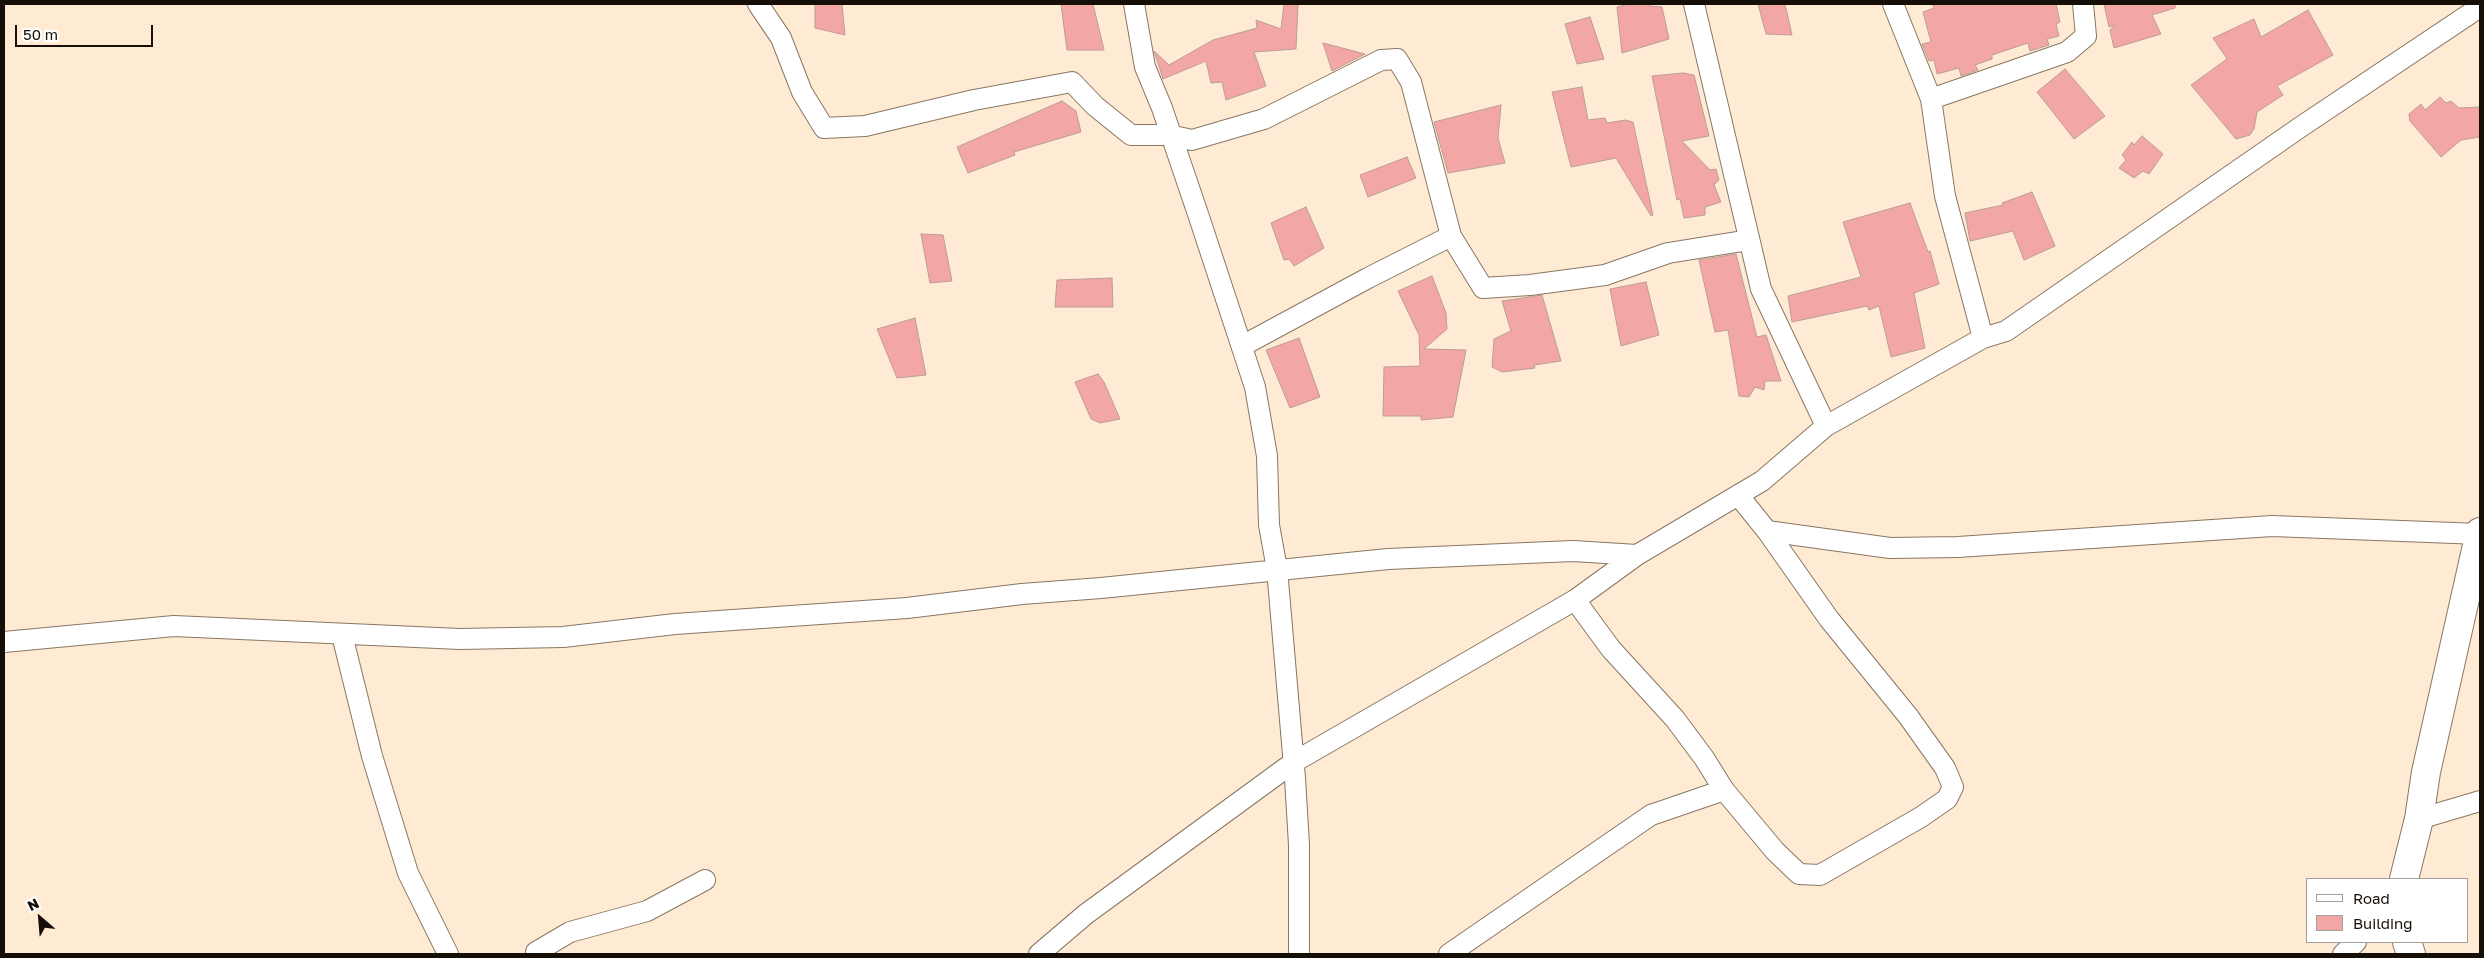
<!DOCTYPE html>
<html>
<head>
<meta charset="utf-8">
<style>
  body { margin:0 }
  #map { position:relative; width:2484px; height:958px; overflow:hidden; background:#ffebd4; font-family:"Golos Text",sans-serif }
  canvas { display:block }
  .frame { position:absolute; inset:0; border:5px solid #160f08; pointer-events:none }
  .legend { position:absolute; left:2306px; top:878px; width:162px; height:65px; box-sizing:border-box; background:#fff; border:1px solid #a29f9c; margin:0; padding:6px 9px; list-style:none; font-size:15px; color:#160f08 }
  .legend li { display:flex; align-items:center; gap:10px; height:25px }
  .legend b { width:25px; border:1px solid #a29f9c }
  .north { position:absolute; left:15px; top:893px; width:50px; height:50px; -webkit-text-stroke:4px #fff; paint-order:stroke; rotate:333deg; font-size:14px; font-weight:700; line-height:20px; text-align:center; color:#160f08 }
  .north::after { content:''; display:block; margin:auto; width:18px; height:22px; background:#160f08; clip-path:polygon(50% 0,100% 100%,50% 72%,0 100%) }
  .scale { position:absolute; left:15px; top:25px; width:138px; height:22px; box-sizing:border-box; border:2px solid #160f08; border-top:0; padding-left:6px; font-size:15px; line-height:18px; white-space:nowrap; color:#160f08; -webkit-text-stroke:4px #fff; paint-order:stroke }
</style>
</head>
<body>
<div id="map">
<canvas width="2484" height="958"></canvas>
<div class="frame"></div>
<ul class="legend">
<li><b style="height:6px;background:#fff"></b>Road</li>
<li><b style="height:14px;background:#f3a7a4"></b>Building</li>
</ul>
<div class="north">N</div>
<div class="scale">50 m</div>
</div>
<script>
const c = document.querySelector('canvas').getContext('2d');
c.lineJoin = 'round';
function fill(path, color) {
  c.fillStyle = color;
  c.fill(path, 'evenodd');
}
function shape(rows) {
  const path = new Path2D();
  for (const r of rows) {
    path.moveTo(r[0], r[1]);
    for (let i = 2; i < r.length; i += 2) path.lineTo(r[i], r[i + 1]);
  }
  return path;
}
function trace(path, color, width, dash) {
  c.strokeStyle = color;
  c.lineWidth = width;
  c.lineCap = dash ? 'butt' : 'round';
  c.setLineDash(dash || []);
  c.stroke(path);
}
const building = shape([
  [815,4,842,4,845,35,815,28,815,4],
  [1061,4,1093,4,1104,50,1067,50,1061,4],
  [1284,4,1298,4,1296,49,1254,52,1266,86,1226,100,1222,82,1211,83,1206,61,1163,79,1154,51,1169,65,1213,40,1257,28,1256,20,1281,29,1284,4],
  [1629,4,1648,4,1650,6,1662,7,1669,39,1622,53,1617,7,1629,4],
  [1758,4,1785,4,1792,35,1766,34,1758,4],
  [1932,4,2056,4,2060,22,2056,24,2059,36,2047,39,2049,45,2030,51,2028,43,1992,55,1992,59,1975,65,1978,70,1961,76,1959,68,1937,74,1934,60,1929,61,1922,44,1931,42,1923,12,1934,8,1932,4],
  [2104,4,2175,4,2175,8,2152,15,2161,34,2114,48,2110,30,2115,25,2109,27,2104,4],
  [2308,10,2333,55,2277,86,2283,95,2257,112,2254,129,2250,135,2236,139,2191,85,2227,59,2213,38,2254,19,2261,37,2308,10],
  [1590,17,1604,59,1577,64,1565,24,1590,17],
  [1323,43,1365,54,1332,71,1323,43],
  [2065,69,2105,116,2074,139,2037,92,2065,69],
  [1683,73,1694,75,1709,136,1682,141,1710,170,1716,169,1719,180,1714,185,1721,202,1705,207,1705,215,1684,218,1680,199,1677,200,1652,76,1683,73],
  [1582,87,1588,120,1605,118,1607,123,1625,120,1633,122,1653,215,1651,216,1616,158,1571,167,1552,92,1582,87],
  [2440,97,2446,103,2451,101,2459,108,2480,107,2480,137,2461,140,2441,157,2410,121,2409,114,2421,104,2425,110,2440,97],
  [1062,101,1076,111,1081,132,1014,152,1015,155,968,173,957,147,1062,101],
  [1501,105,1498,138,1505,163,1448,173,1434,122,1501,105],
  [2142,136,2163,154,2149,174,2143,171,2134,178,2119,168,2126,160,2122,155,2132,142,2134,145,2142,136],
  [1407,157,1416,178,1368,197,1360,175,1407,157],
  [2032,192,2055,246,2024,260,2013,231,1970,241,1965,213,2003,205,2002,203,2032,192],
  [1910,203,1928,252,1930,251,1939,284,1914,293,1925,348,1891,357,1879,306,1869,310,1867,306,1792,322,1788,296,1861,277,1843,222,1910,203],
  [1306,207,1324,248,1294,266,1289,259,1284,260,1271,223,1306,207],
  [921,234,943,235,952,281,930,283,921,234],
  [1736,254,1757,337,1766,335,1781,381,1765,381,1764,390,1755,387,1749,397,1739,396,1728,330,1715,332,1699,260,1736,254],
  [1432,276,1446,313,1447,329,1424,349,1466,350,1453,417,1421,420,1421,416,1383,416,1384,367,1420,366,1419,335,1398,291,1432,276],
  [1112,278,1113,307,1055,307,1057,280,1112,278],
  [1646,282,1659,335,1621,346,1610,289,1646,282],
  [1542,295,1561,361,1534,365,1535,368,1502,372,1492,367,1494,339,1511,331,1502,301,1542,295],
  [915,318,926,375,897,378,877,329,915,318],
  [1299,338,1320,397,1290,408,1266,350,1299,338],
  [1098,374,1104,382,1120,419,1100,423,1091,419,1075,382,1098,374]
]);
fill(building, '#f3a7a4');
trace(building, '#bb9c9a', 1);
const street = shape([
  [758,4,781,38,802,92,824,128,865,126,974,100,1072,82,1095,106,1131,135,1169,135,1192,140,1264,119,1381,60,1397,59,1411,82,1451,236,1483,288,1530,285,1605,275,1668,253,1749,240],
  [1134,4,1145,67,1162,108,1199,217,1255,387,1267,456,1269,525,1277,569,1295,778,1299,845,1299,954],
  [1694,4,1761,289,1826,426],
  [1893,4,1931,99,1945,196,1983,338],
  [1931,99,2067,52,2086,36,2083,4],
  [1242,346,1368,278,1451,236],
  [1738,495,1767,531,1890,548,1958,547,2272,526,2480,534],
  [1575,600,1611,649,1675,719,1704,758,1724,790,1775,851,1799,874,1820,875,1921,817,1947,799,1953,787,1945,768,1908,716,1829,619,1767,531],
  [342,635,372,756,408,873,448,954],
  [4,642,174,626,460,639,563,637,675,624,907,608,1022,594,1101,588,1388,559,1573,551,1637,555],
  [2419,819,2480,801],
  [536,954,536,952,570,932,647,911,705,880],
  [1039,954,1086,914,1294,762,1575,600,1637,555,1762,481,1826,426,1983,338,2006,331,2302,126,2480,7],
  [1449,954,1651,815,1724,790],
  [2343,954,2356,942]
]);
const secondary = shape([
  [2404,879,2419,819,2426,772,2480,532],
  [2407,942,2411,954]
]);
trace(street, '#897763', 22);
trace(secondary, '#897763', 30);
trace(street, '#fff', 20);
trace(secondary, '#fff', 28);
</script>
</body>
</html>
